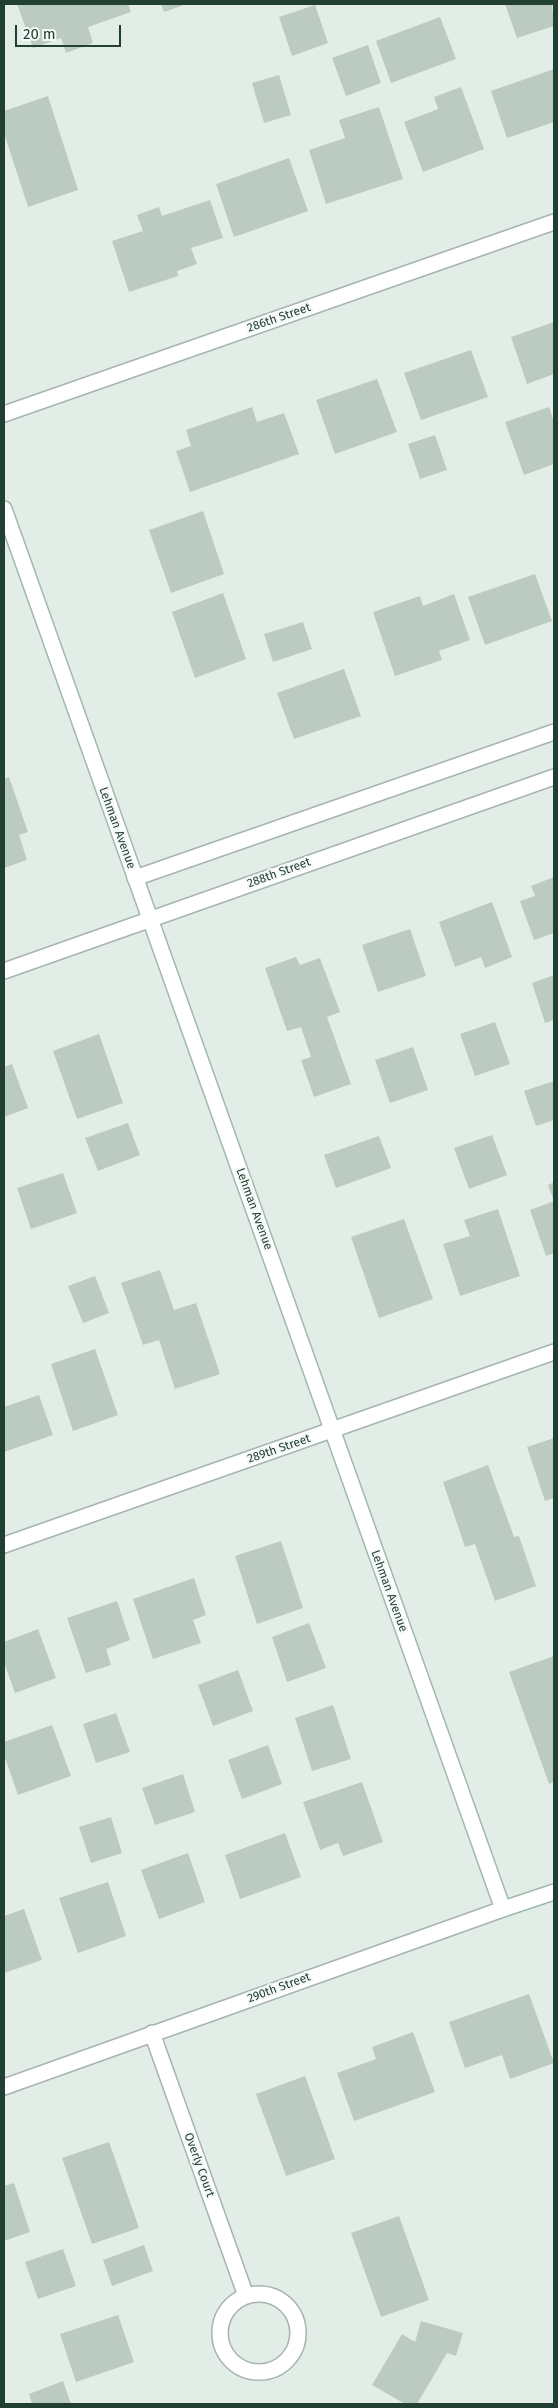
<!DOCTYPE html>
<html>
<head>
<meta charset="utf-8">
<style>
  body { margin:0 }
  #map { position:relative; width:558px; height:2408px; overflow:hidden; background:#e3ede7; font-family:"Fira Sans",sans-serif }
  canvas { display:block }
  .frame { position:absolute; inset:0; border:5px solid #223f33; pointer-events:none }
  .scale { position:absolute; left:15px; top:25px; width:106px; height:22px; box-sizing:border-box; border:2px solid #223f33; border-top:0; padding-left:6px; font-size:15px; line-height:18px; white-space:nowrap; color:#223f33; -webkit-text-stroke:4px #f4f9f6; paint-order:stroke }
</style>
</head>
<body>
<div id="map">
<canvas width="558" height="2408"></canvas>
<div class="frame"></div>
<div class="scale">20 m</div>
</div>
<script>
const c = document.querySelector('canvas').getContext('2d');
c.lineJoin = 'round';
function fill(path, color) {
  c.fillStyle = color;
  c.fill(path, 'evenodd');
}
function shape(rows) {
  const path = new Path2D();
  for (const r of rows) {
    if (r.length === 3) {
      path.moveTo(r[0] + r[2], r[1]);
      path.arc(r[0], r[1], r[2], 0, 2 * Math.PI);
      continue;
    }
    path.moveTo(r[0], r[1]);
    for (let i = 2; i < r.length; i += 2) path.lineTo(r[i], r[i + 1]);
  }
  return path;
}
function trace(path, color, width, dash) {
  c.strokeStyle = color;
  c.lineWidth = width;
  c.lineCap = dash ? 'butt' : 'round';
  c.setLineDash(dash || []);
  c.stroke(path);
}
function drawText(font, color, halo, rows, align = 'center') {
  c.font = font + ' "Fira Sans",sans-serif';
  c.lineWidth = 4.5;
  c.setLineDash([]);
  c.textBaseline = 'middle';
  c.strokeStyle = halo;
  c.fillStyle = color;
  for (const [text, x, y, turn = 0] of rows) {
    c.save();
    c.translate(x, y);
    c.rotate((+turn || 0) * Math.PI / 180);
    c.textAlign = isNaN(turn) ? turn : align;
    if (halo) c.strokeText(text, 0, 0);
    c.fillText(text, 0, 0);
    c.restore();
  }
}
fill(shape([
  [17,4,128,4,131,12,88,27,93,43,66,53,61,38,33,48],
  [161,4,187,4,164,12],
  [505,4,552,4,554,26,517,38],
  [315,5,328,43,292,56,279,17],
  [440,17,456,59,391,83,376,41],
  [368,45,381,83,346,96,332,58],
  [554,69,554,122,507,138,491,91],
  [279,75,291,115,264,123,252,83],
  [461,87,484,149,423,172,404,122,438,109,434,97],
  [48,96,78,190,28,207,4,133,4,111],
  [379,107,403,179,326,204,309,150,345,138,339,120],
  [289,158,308,211,234,237,216,184],
  [210,200,223,238,191,248,197,264,177,271,178,276,129,292,112,241,143,231,137,215,159,207,162,216],
  [554,322,554,374,527,384,511,337],
  [471,350,488,397,421,420,404,373],
  [377,379,397,432,335,454,316,400],
  [252,407,257,422,284,413,299,454,190,492,176,451,191,446,186,430],
  [549,407,554,422,554,464,524,475,505,422],
  [435,435,447,470,420,479,408,444],
  [203,511,224,574,171,593,149,530],
  [535,574,552,621,485,645,468,597],
  [223,593,246,659,195,678,172,612],
  [454,594,470,640,439,651,442,660,395,676,373,612,420,596,423,606],
  [303,622,312,649,273,662,264,634],
  [344,669,361,716,294,739,277,693],
  [9,777,28,832,19,835,27,860,4,868,4,779],
  [554,877,554,933,534,940,520,901,535,896,531,886],
  [492,902,512,957,485,968,481,957,455,967,439,922],
  [410,929,426,976,378,992,362,945],
  [296,957,300,965,320,958,340,1012,327,1017,351,1084,314,1097,301,1060,311,1057,301,1027,287,1031,265,968],
  [554,975,554,1020,545,1023,532,983],
  [495,1022,510,1064,475,1076,460,1034],
  [99,1034,123,1103,77,1119,53,1051],
  [413,1047,428,1090,390,1103,375,1060],
  [12,1064,28,1108,4,1117,4,1067],
  [554,1081,554,1120,536,1126,524,1091],
  [128,1123,140,1155,98,1171,85,1138],
  [492,1135,507,1175,469,1189,454,1148],
  [379,1136,391,1168,336,1188,324,1155],
  [63,1173,77,1213,31,1229,17,1188],
  [554,1182,554,1253,546,1256,530,1210,554,1201,548,1185],
  [498,1209,520,1276,460,1296,443,1244,470,1236,464,1220],
  [404,1219,433,1299,379,1318,351,1237],
  [160,1270,174,1310,196,1303,220,1374,175,1389,159,1340,143,1345,121,1283],
  [95,1276,109,1313,83,1323,68,1286],
  [95,1349,118,1415,73,1431,51,1364],
  [39,1395,53,1435,4,1452,4,1407],
  [554,1438,554,1498,545,1501,527,1447],
  [488,1465,514,1537,519,1536,536,1586,495,1601,475,1544,465,1547,443,1482],
  [281,1541,303,1608,257,1624,235,1556],
  [194,1578,206,1615,193,1620,201,1643,153,1659,133,1599],
  [117,1601,130,1640,106,1649,111,1665,86,1673,67,1618],
  [309,1623,326,1668,287,1682,272,1637],
  [38,1629,56,1678,15,1693,4,1662,4,1642],
  [554,1656,554,1782,549,1784,509,1672],
  [238,1670,253,1711,213,1726,198,1685],
  [333,1705,351,1759,312,1771,295,1718],
  [116,1713,130,1752,96,1763,83,1724],
  [52,1725,71,1776,18,1795,4,1755,4,1742],
  [268,1745,282,1784,242,1799,228,1760],
  [183,1774,195,1812,155,1825,142,1788],
  [362,1782,383,1842,343,1856,338,1843,320,1850,303,1802],
  [111,1817,122,1853,91,1863,79,1827],
  [285,1833,301,1877,240,1899,225,1855],
  [188,1853,205,1902,159,1919,141,1870],
  [108,1882,126,1936,78,1953,59,1898],
  [24,1909,42,1960,4,1973,4,1916],
  [529,1994,554,2063,510,2079,502,2055,465,2068,449,2022],
  [413,2032,435,2092,354,2121,337,2073,376,2059,372,2047],
  [305,2076,335,2159,286,2176,256,2094],
  [109,2142,139,2228,92,2244,62,2158],
  [14,2183,30,2232,4,2241,4,2186],
  [399,2216,429,2300,381,2317,351,2233],
  [144,2245,153,2271,112,2286,103,2260],
  [63,2249,76,2286,38,2299,25,2262],
  [118,2315,134,2362,76,2382,60,2334],
  [421,2321,463,2333,456,2356,447,2353,417,2404,405,2404,372,2385,402,2334,415,2342],
  [63,2381,71,2404,32,2404,29,2394]
]), '#bbcbc2');
const street = shape([
  [4,414,554,222],
  [135,878,554,732],
  [4,971,554,777],
  [4,1545,554,1352],
  [152,2033,246,2296],
  [4,2087,503,1909],
  [259,2333,39]
]);
const secondary = shape([
  [4,509,503,1909,554,1892]
]);
trace(street, '#a5b5ad', 18);
trace(secondary, '#a1b9ad', 18);
trace(street, '#fff', 15);
trace(secondary, '#fff', 15);
drawText('12px', '#223f33', '#f4f9f6', [
  ["286th Street",279,318,-19],
  ["Lehman Avenue",117,828,70],
  ["288th Street",279,873,-20],
  ["Lehman Avenue",254,1209,70],
  ["289th Street",279,1449,-19],
  ["Lehman Avenue",389,1591,70],
  ["290th Street",279,1988,-20],
  ["Overly Court",199,2165,70]
]);
</script>
</body>
</html>
